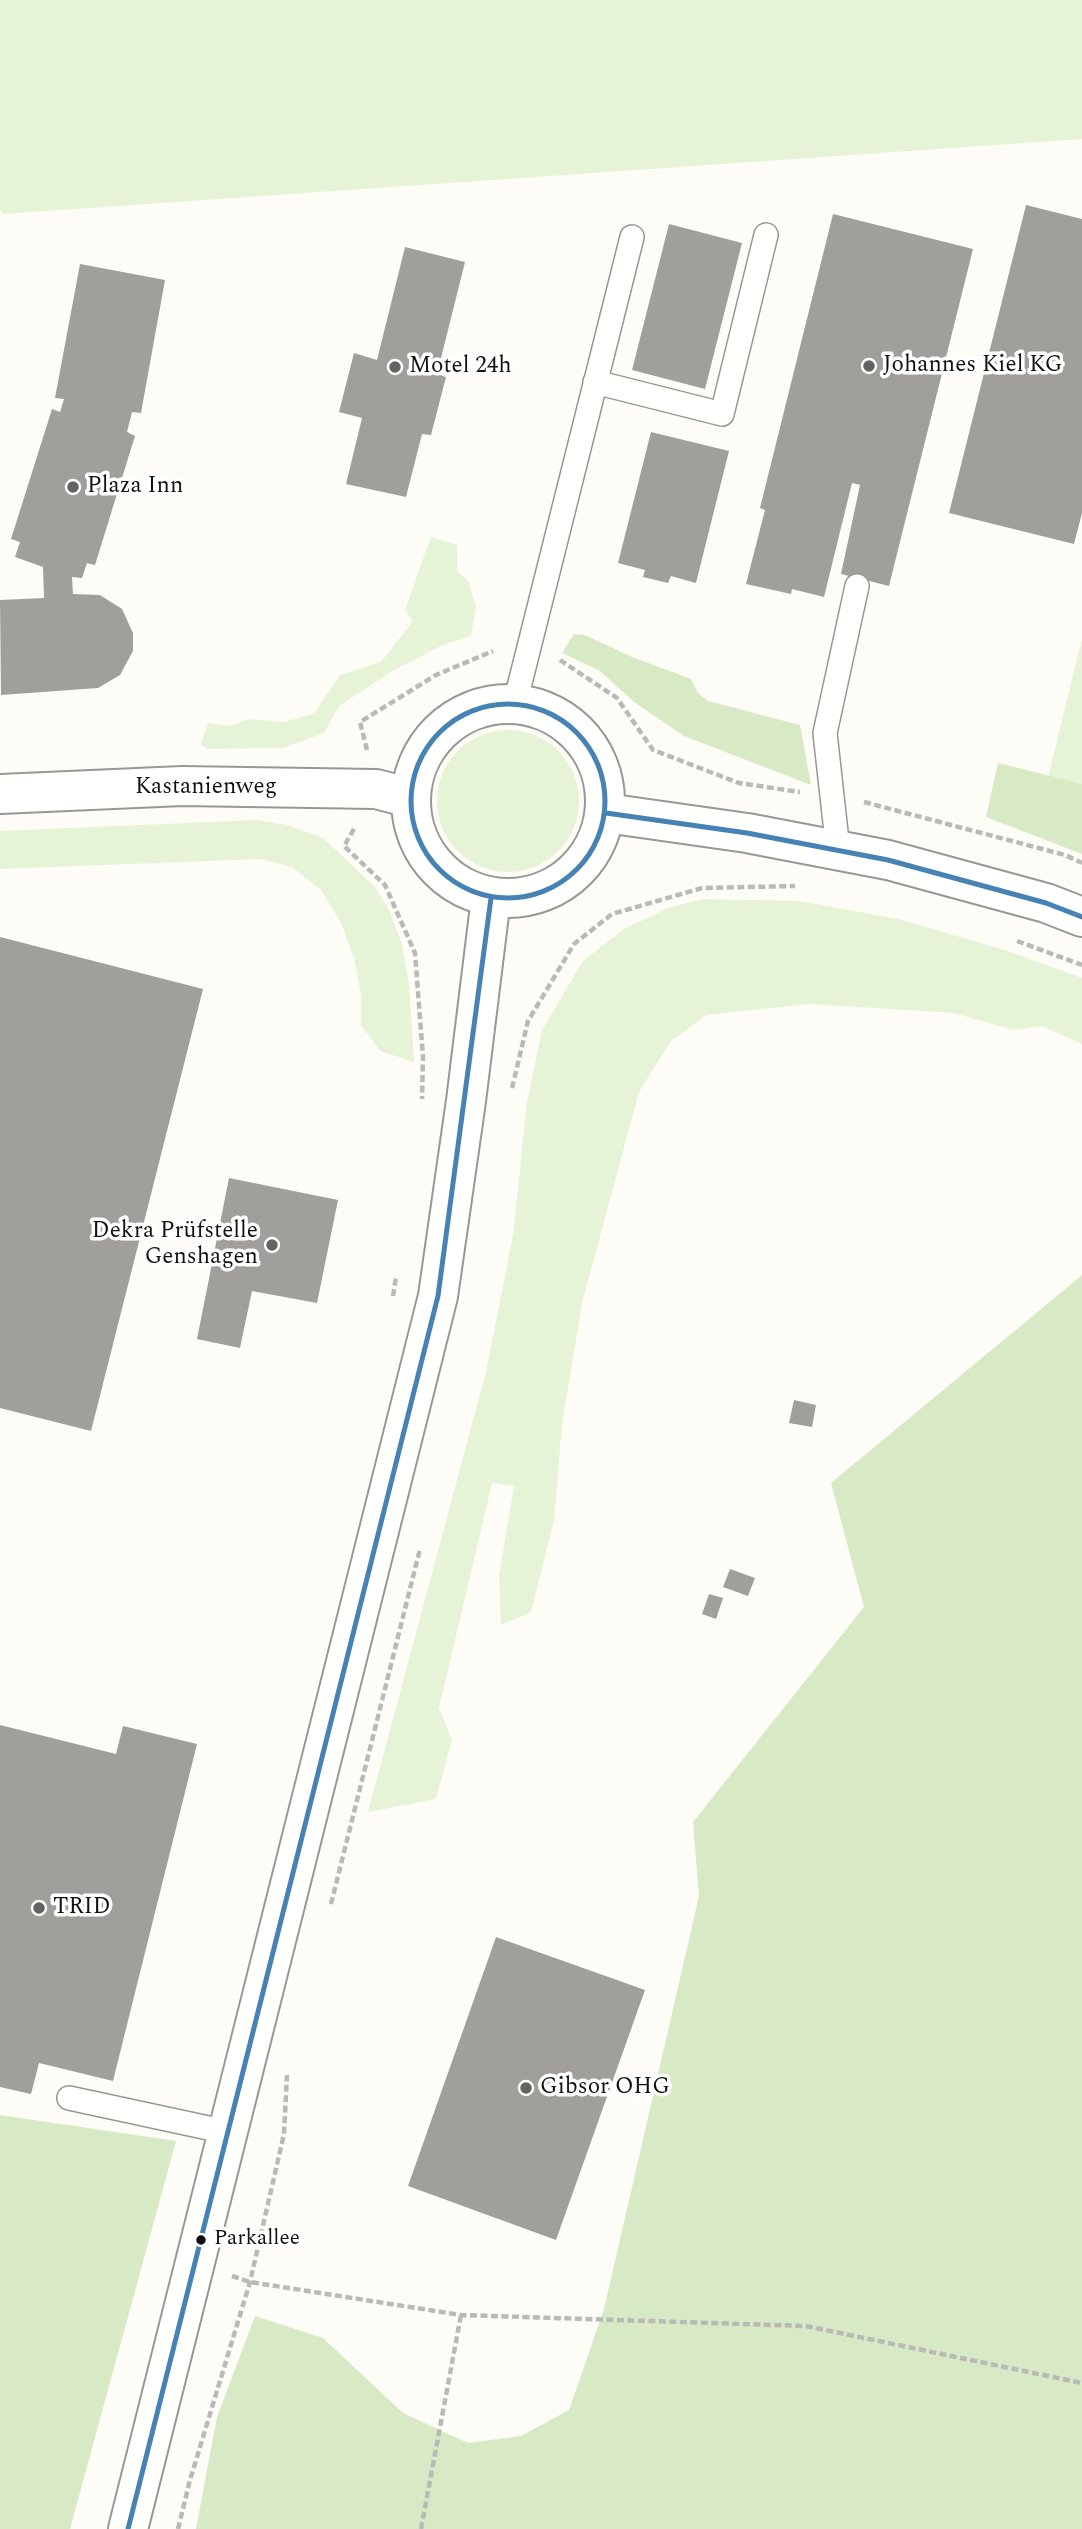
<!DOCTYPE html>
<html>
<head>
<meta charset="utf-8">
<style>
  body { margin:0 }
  canvas { display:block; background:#fdfcf7 }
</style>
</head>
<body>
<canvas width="1082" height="2529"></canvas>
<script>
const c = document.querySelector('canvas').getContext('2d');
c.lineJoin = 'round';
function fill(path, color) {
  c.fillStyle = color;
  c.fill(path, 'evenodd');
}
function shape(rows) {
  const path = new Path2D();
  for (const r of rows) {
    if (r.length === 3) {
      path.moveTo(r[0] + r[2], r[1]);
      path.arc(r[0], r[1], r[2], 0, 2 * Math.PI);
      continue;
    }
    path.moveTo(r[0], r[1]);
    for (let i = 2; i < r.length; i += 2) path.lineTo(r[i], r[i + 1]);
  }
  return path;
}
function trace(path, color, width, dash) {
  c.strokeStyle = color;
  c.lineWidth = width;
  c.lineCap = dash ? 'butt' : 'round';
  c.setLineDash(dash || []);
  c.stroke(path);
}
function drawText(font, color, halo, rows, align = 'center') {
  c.font = font + ' Spectral,serif';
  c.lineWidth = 7;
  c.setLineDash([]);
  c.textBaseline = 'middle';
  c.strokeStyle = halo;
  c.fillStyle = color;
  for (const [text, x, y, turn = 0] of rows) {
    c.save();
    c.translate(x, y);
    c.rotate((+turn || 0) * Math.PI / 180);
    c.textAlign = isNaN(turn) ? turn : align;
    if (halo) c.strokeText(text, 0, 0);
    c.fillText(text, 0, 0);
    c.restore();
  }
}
fill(shape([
  [0,0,1082,0,1082,139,3,214,0,210],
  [431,537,457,545,457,571,468,581,476,606,471,636,445,644,394,670,339,706,324,733,283,748,207,749,201,744,208,723,229,726,250,719,284,722,314,714,340,675,381,662,413,621,405,610],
  [1082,639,1082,784,1048,777],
  [508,801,71],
  [257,820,287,825,323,838,374,886,389,910,402,944,409,984,414,1062,380,1051,361,1025,361,995,354,958,341,923,321,890,292,867,261,859,0,869,0,831],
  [703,899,799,901,898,919,1008,951,1082,978,1082,1044,1042,1026,1013,1030,954,1013,808,1004,706,1015,671,1041,639,1092,582,1303,562,1424,554,1520,531,1612,501,1625,499,1576,514,1486,492,1483,439,1708,452,1740,436,1799,368,1812,486,1372,513,1235,527,1103,542,1030,583,961,624,929,668,908]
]), '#e7f3d7');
fill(shape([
  [574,634,585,635,632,657,691,679,698,693,708,701,800,725,811,785,684,736,634,702,600,671,562,653],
  [998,763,1082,784,1082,854,986,817],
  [1082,1275,1082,2529,196,2529,217,2417,255,2316,323,2338,403,2413,468,2443,521,2436,569,2410,604,2309,699,1896,693,1822,864,1607,831,1483],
  [0,2115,176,2141,70,2529,0,2529]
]), '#d8eac5');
fill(shape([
  [1026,205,1082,219,1082,513,1074,544,949,513],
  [833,214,973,249,889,586,841,574,860,485,852,483,824,597,792,589,791,594,746,584,765,510,760,508],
  [669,224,742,243,705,389,632,370],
  [405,247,465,262,437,374,446,377,431,435,422,434,406,497,346,484,362,418,339,412,354,353,377,360],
  [80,264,165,280,141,413,132,412,127,432,135,436,95,565,87,563,82,578,72,577,73,594,100,595,122,609,133,633,133,651,120,675,98,688,1,695,0,600,44,598,43,567,15,557,20,542,11,539,52,409,60,412,64,399,55,398],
  [651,432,729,451,696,583,671,576,668,583,643,577,645,570,618,563],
  [0,937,203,989,91,1431,0,1408],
  [229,1178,338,1200,317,1303,252,1291,240,1348,197,1339],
  [794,1400,816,1405,812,1427,789,1423],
  [730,1569,755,1578,748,1596,723,1587],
  [709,1594,723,1598,716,1619,702,1614],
  [0,1725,116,1754,123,1726,197,1744,113,2081,39,2063,31,2094,0,2087],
  [496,1937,645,1990,556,2240,408,2186]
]), '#a19f9c');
const service = shape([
  [595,382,722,414,766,235],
  [515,703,632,237],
  [838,850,825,733,857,586],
  [69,2098,227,2132]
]);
const minor = shape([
  [508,801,97],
  [0,794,182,786,376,789,411,798],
  [606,813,747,833,888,860,1046,903,1082,917],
  [128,2529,438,1296,466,1101,491,898]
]);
trace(service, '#979795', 26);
trace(minor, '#979795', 42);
trace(shape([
  [560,660,617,698,653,750,739,783,800,792],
  [367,750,360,722,436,675,493,651],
  [864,802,1065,855,1082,863],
  [354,829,344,846,385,885,415,953,423,1057,422,1099],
  [1017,941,1082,965],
  [512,1088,528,1021,574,944,612,914,702,888,795,886],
  [393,1296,396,1277],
  [331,1904,420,1549],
  [232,2276,250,2282,461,2315,806,2326,1082,2383],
  [178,2529,190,2480,250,2282,284,2134,287,2075],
  [421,2529,461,2315]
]), '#b9b9b8', 4.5, [7, 3.5]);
trace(service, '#fffffe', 23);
trace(minor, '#fffffe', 38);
trace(shape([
  [508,801,97],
  [606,813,747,833,888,860,1046,903,1082,917],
  [128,2529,438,1296,491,898]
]), '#4682b4', 5);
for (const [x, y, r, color] of [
  [869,366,7,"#646362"],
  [395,367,7,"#646362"],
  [73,487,7,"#646362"],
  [272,1245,7,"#646362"],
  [39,1908,7,"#646362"],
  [526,2088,7,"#646362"],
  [201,2240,6,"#111"]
]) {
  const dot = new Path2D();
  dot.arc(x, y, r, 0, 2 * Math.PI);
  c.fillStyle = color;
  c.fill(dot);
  trace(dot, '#fff', 2.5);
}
drawText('21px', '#111', '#fff', [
  ["Parkallee",214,2240]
], 'left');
drawText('23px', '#111', '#fff', [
  ["Johannes Kiel KG",883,366],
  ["Motel 24h",409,367],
  ["Plaza Inn",87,487],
  ["Dekra Prüfstelle",258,1232,"right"],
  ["Genshagen",258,1258,"right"],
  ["TRID",53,1908],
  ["Gibsor OHG",540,2088]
], 'left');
drawText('23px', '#111', '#fff', [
  ["Kastanienweg",206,788]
]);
</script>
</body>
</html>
